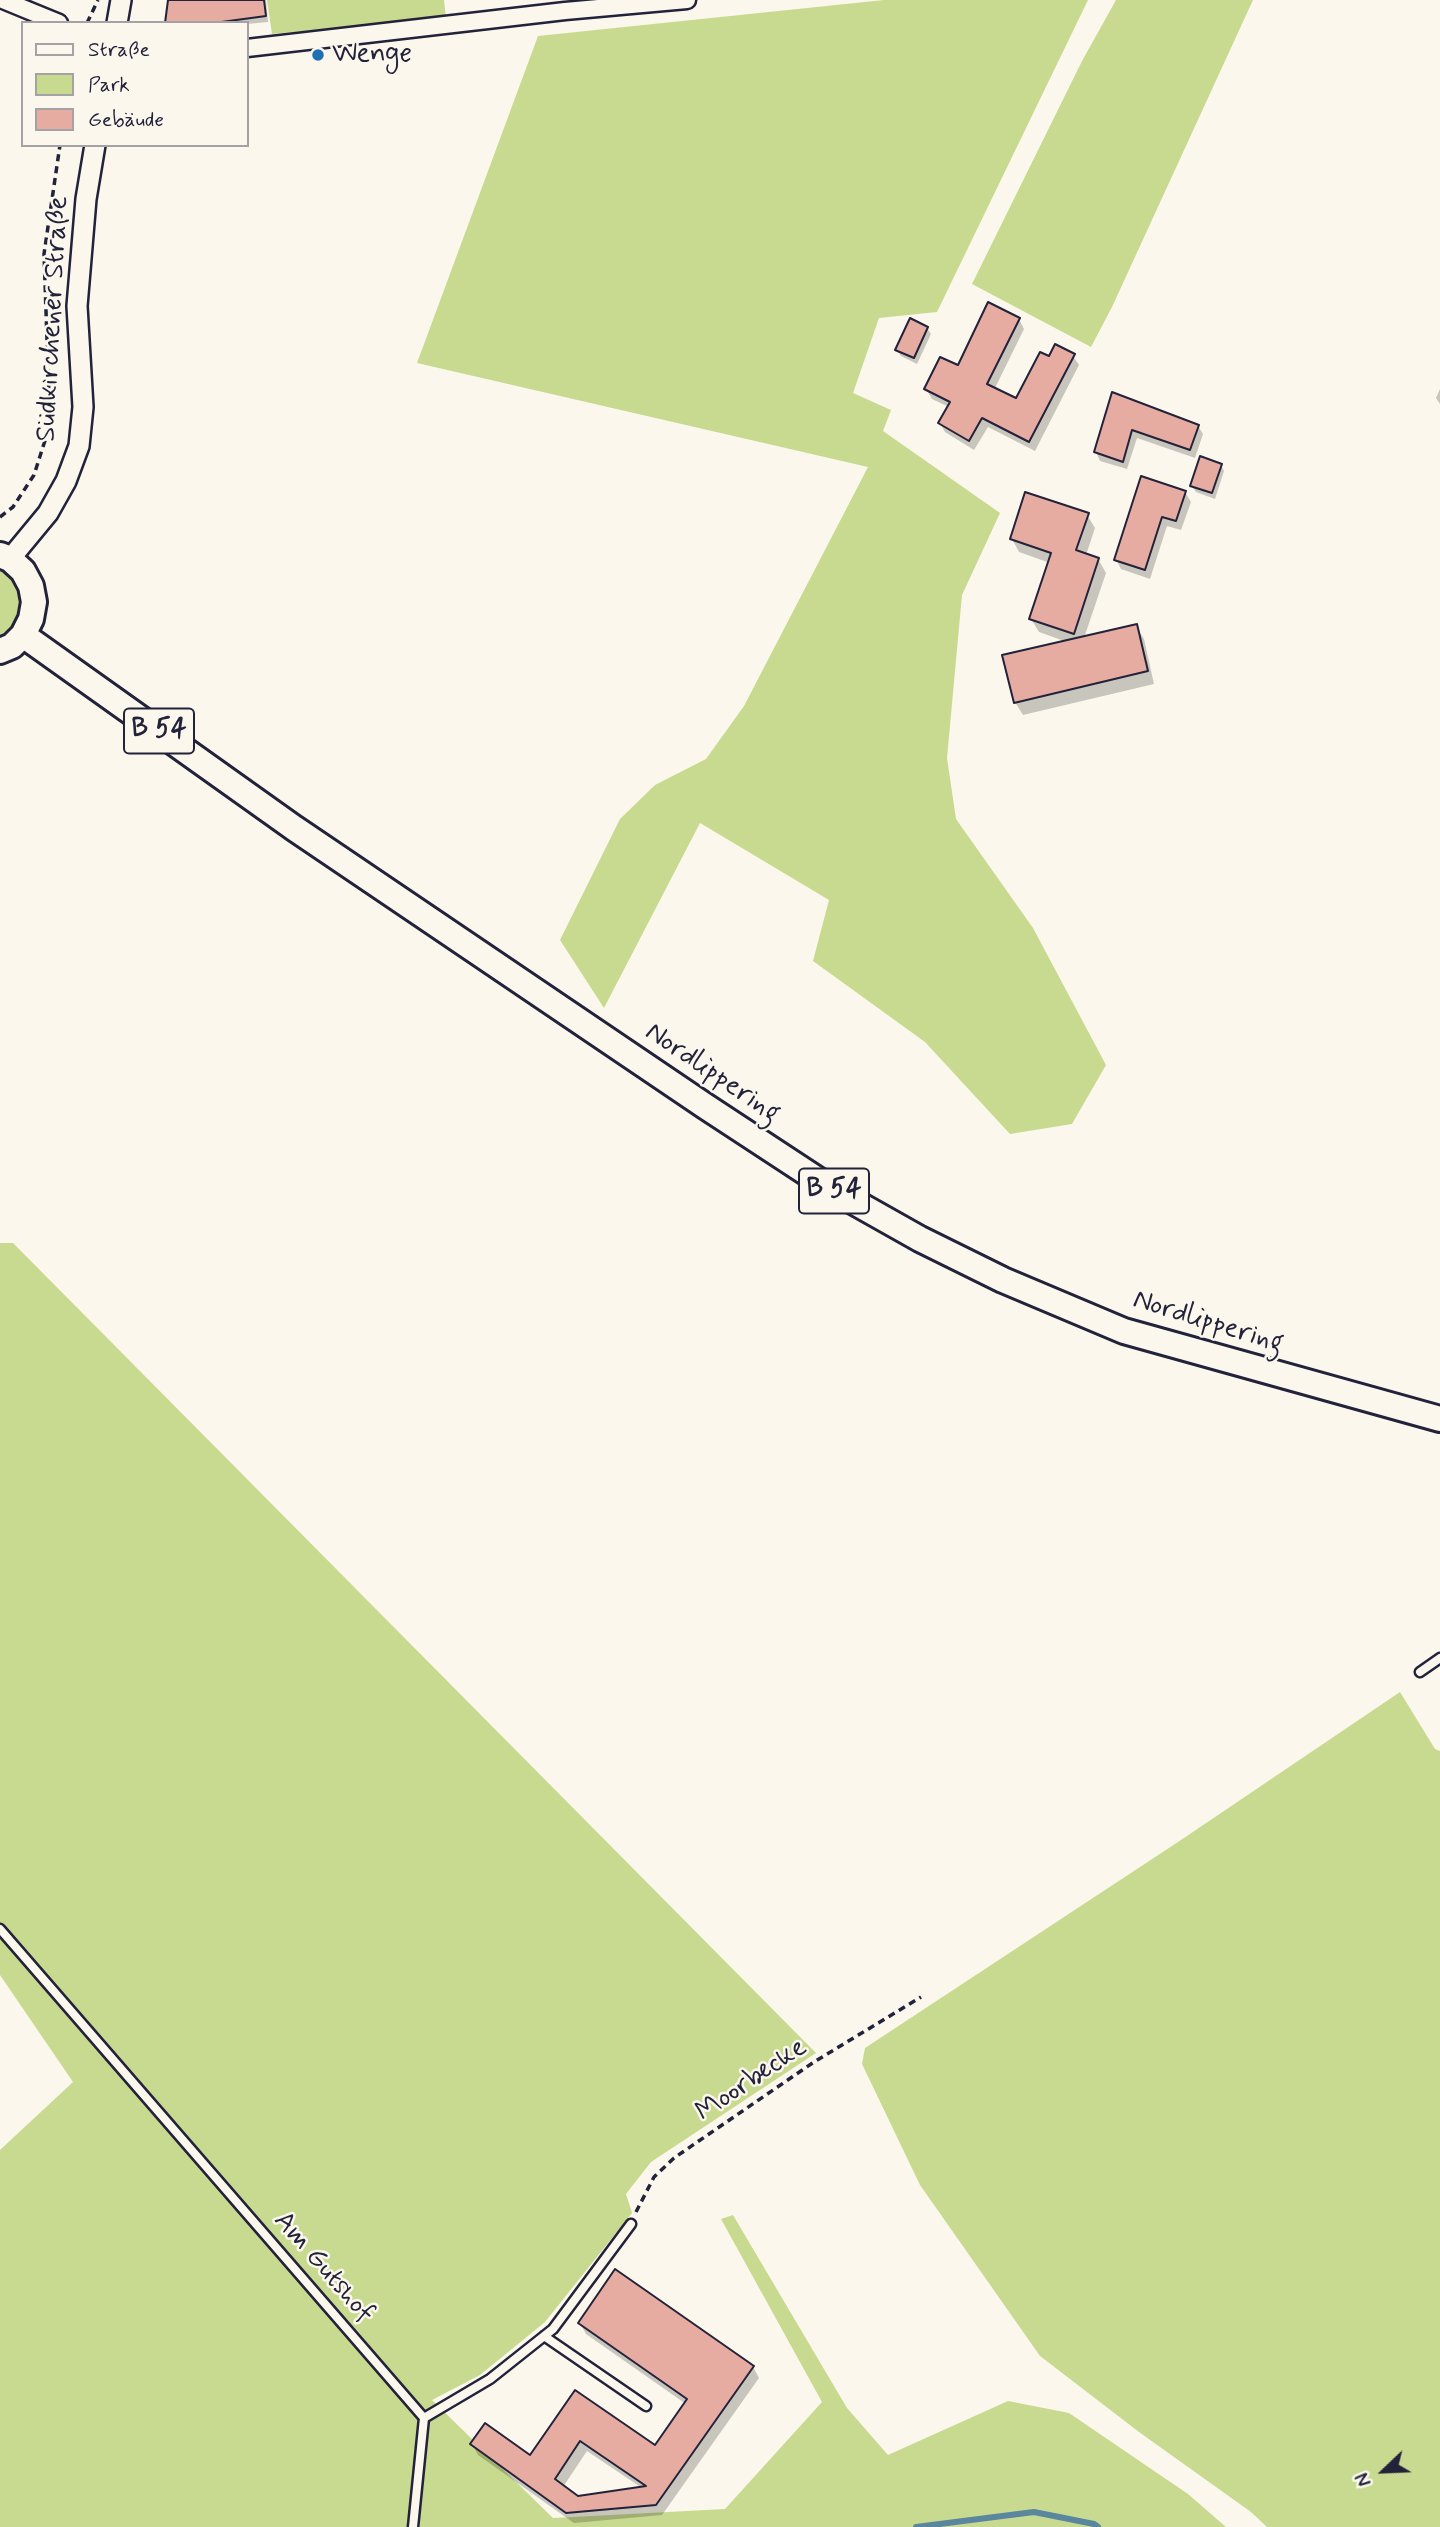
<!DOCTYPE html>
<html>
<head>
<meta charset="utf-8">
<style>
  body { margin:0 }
  #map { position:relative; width:1440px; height:2527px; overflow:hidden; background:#fbf7ec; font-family:Mynerve,sans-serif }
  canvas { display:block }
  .legend { position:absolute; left:21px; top:21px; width:228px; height:126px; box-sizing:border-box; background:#fbf7ec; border:2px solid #a4a2a5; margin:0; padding:9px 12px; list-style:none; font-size:21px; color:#22223b }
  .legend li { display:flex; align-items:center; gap:14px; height:35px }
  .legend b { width:35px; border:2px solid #a4a2a5 }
  .north { position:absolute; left:1349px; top:2436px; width:70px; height:70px; -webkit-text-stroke:5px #fbf7ec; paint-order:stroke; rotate:247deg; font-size:19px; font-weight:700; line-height:28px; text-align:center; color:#22223b }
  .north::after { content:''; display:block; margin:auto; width:24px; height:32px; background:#22223b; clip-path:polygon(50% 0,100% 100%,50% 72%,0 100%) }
</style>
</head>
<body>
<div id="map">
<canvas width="1440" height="2527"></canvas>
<ul class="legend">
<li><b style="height:9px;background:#fbf7ec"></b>Straße</li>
<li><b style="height:19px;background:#c8da8f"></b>Park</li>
<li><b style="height:19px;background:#e6aca2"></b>Gebäude</li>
</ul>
<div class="north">N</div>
</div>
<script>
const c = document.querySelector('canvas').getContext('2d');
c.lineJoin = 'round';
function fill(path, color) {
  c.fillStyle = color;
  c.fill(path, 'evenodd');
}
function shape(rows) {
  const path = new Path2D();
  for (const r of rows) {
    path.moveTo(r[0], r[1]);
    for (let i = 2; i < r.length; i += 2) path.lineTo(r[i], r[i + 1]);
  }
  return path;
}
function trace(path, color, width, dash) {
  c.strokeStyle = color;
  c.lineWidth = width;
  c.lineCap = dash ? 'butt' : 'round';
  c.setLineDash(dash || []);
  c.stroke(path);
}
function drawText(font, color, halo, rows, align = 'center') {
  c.font = font + ' Mynerve,sans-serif';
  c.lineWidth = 5;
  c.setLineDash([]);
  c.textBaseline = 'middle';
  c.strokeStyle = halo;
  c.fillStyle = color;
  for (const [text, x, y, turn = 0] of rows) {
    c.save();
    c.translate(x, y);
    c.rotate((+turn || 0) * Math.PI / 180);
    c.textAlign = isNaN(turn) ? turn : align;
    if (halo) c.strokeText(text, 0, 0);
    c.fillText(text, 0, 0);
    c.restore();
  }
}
fill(shape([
  [267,0,444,0,446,18,272,34],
  [884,0,1088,0,937,312,879,318,853,393,891,410,883,431,1000,513,962,595,947,758,956,819,1033,928,1106,1065,1072,1124,1010,1134,925,1042,813,961,829,900,700,823,604,1008,560,940,620,819,655,785,706,759,744,706,868,467,417,363,538,36],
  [1116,0,1253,0,1112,307,1091,347,972,284,1082,61],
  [0,568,16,583,22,605,14,626,0,637],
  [0,1243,13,1243,816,2053,651,2162,626,2194,632,2213,545,2322,480,2375,432,2400,553,2518,725,2509,822,2402,721,2219,733,2215,847,2408,888,2455,1008,2401,1069,2413,1188,2494,1226,2527,0,2527,0,2150,73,2082,0,1975],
  [1400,1692,1435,1749,1440,1751,1440,2527,1267,2527,1251,2512,1139,2432,1040,2356,920,2185,862,2064,865,2048,1181,1840]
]), '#c8da8f');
fill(shape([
  [170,0,266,0,268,22,247,24,167,23],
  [1019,319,1024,329,994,390,1016,400,1050,359,1073,356,1079,365,1035,451,988,427,974,450,945,432,940,423,949,407,932,399,926,389,958,368],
  [927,328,931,334,917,364,901,356,897,350],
  [1440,389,1440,404,1436,398],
  [1114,394,1198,426,1203,434,1195,458,1137,438,1127,469,1100,461,1096,452],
  [1221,465,1224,471,1215,499,1196,492,1192,486],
  [1185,492,1191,502,1181,530,1167,526,1150,579,1121,569,1116,559],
  [1087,515,1095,528,1086,555,1098,559,1106,573,1084,638,1136,626,1144,639,1154,684,1023,715,1015,702,1067,642,1039,632,1031,619,1050,563,1019,552,1012,539],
  [580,2323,753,2367,759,2378,662,2515,574,2523,478,2455,472,2444,531,2457,575,2392,656,2447,686,2404,586,2334],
  [587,2451,642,2488,578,2498,563,2487]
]), '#0003');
trace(shape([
  [916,2527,1034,2512,1094,2524,1098,2527]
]), '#5a869e', 6);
const building = shape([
  [168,0,264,0,266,16,214,23,165,23,168,0],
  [988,302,1020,318,987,384,1016,398,1040,352,1049,356,1055,344,1075,354,1029,442,982,418,969,441,938,423,950,402,924,389,940,357,958,365,988,302],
  [910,318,928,327,914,358,895,350,910,318],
  [1112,392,1199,425,1190,450,1132,430,1123,462,1094,452,1112,392],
  [1200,456,1222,464,1212,493,1190,486,1200,456],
  [1141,476,1186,491,1176,521,1162,517,1145,570,1114,560,1141,476],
  [1025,492,1089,513,1076,550,1099,558,1074,634,1029,619,1051,553,1010,539,1025,492],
  [1137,624,1148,671,1014,703,1002,655,1137,624],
  [615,2269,754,2366,656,2505,566,2513,470,2444,485,2423,530,2455,575,2390,655,2445,687,2399,578,2323,615,2269],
  [580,2441,646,2486,578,2496,555,2479,580,2441]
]);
fill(building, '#e6aca2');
trace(building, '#22223b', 2);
const service = shape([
  [1420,1672,1440,1658],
  [0,1929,424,2418,490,2379,553,2329,631,2224],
  [544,2336,646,2406],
  [413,2527,424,2418]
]);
const minor = shape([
  [3,0,59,23],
  [247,48,565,11,687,0]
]);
const tertiary = shape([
  [117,23,121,0],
  [10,559,48,513,66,481,79,446,83,407,77,306,86,199,95,145]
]);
const primary = shape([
  [0,555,10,559,23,571,31,586,34,602,31,619,23,635,12,646,0,651],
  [23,635,294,828,705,1106,833,1190,920,1239,1003,1280,1124,1331,1440,1419]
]);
trace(service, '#22223b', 13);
trace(minor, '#22223b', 21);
trace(tertiary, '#22223b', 24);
trace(primary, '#22223b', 30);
trace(shape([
  [87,23,98,0],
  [0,517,13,507,34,475,50,425,44,254,60,145],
  [636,2212,654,2177,674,2158,814,2062,921,1997]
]), '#22223b', 3.5, [7, 5]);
trace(service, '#fbf7ec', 8);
trace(minor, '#fbf7ec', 16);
trace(tertiary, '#fbf7ec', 19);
trace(primary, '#fbf7ec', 24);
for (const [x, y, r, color] of [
  [318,55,7,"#1f6fb2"]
]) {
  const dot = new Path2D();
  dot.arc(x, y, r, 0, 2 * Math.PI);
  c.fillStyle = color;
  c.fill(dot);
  trace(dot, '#fbf7ec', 2.5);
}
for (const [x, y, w] of [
  [159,731,70],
  [834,1191,70]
]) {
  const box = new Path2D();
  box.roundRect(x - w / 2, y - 22.5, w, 45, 5);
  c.fillStyle = '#fbf7ec';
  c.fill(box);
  trace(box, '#22223b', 2);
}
drawText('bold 26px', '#22223b', null, [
  ["B 54",159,731],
  ["B 54",834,1191]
]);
drawText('28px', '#22223b', '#fbf7ec', [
  ["Wenge",332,55]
], 'left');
drawText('28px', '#22223b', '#fbf7ec', [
  ["Südkirchener Straße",54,319,-87],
  ["Nordlippering",712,1074,34],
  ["Nordlippering",1208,1323,17],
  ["Moorbecke",752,2081,-34],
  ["Am Gutshof",323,2268,49]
]);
</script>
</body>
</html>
